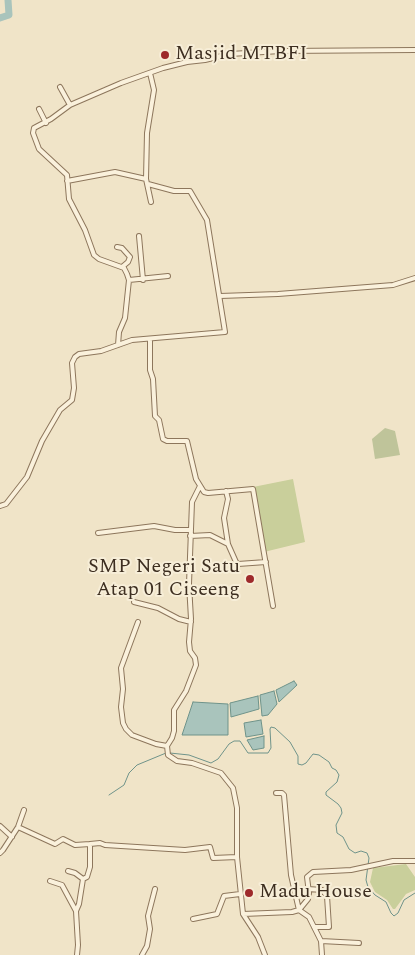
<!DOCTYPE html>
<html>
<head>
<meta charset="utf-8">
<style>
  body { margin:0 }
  canvas { display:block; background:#f0e4c8 }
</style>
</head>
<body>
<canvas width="415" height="955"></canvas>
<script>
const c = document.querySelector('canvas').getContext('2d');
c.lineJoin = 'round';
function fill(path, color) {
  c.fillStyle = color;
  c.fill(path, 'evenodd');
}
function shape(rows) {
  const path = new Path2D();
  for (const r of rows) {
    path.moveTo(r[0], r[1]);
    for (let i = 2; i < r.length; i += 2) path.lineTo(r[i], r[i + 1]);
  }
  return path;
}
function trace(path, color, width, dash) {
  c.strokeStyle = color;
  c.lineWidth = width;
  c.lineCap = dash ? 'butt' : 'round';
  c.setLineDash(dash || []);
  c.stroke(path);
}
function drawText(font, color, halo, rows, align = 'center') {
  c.font = font + ' Spectral,serif';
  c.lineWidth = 4;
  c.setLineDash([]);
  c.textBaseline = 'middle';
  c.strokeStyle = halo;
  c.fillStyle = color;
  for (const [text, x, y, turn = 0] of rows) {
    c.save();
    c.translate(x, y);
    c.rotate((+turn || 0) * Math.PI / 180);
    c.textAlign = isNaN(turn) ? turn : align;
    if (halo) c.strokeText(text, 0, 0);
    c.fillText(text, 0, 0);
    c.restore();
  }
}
fill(shape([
  [293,479,305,542,264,552,253,487],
  [406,864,415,877,415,890,406,894,395,909,393,909,387,900,375,892,370,882,373,868]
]), '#c9cf9b');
fill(shape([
  [385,428,395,431,400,455,375,459,372,439]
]), '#bfc49a');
const water = shape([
  [294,681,297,685,279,702,276,690,294,681],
  [274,691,277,704,268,715,262,716,260,695,274,691],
  [258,696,259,709,231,717,230,703,258,696],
  [193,702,228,704,228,735,182,735,193,702],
  [261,720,263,734,246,737,244,723,261,720],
  [264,736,264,748,253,750,247,740,264,736]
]);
fill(water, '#a9c4bc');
trace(water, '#6f938a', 1);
trace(shape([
  [170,753,189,755,211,763,218,759,229,744,234,741,240,741,248,753,268,753,271,748,270,729,271,727,275,728,290,742,298,756,298,764,302,765,306,763,313,754,319,755,329,762,332,768,336,770,339,775,337,782,326,792,326,795,338,804,341,808,342,813,336,825,337,833,343,837,349,849,355,853,361,851,367,853,369,858,366,880,368,887,375,895,386,902,391,913,394,916,398,913,404,900,415,893],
  [109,795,124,785,129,773,137,765,166,753]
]), '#6f938a', 1);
trace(shape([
  [0,18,9,15,8,0]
]), '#a9c4bc', 7);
const minor = shape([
  [60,87,70,105,121,83,163,68,187,62,205,60,230,54,281,51,415,50],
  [70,105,51,119,34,128,33,133,39,149,67,175,69,199,85,230,94,255,99,259,124,268,127,274,129,280,125,318,119,332,118,345],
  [39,109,46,123],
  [146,179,147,133,154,90,150,73],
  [67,181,115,172,146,179,151,202],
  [139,236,143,280],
  [117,247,122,248,130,257,128,262,122,267],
  [129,280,168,276],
  [220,296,278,294,393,285,415,278],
  [150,339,150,370,153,379,155,416,159,420,163,439,167,441,187,441,196,479,204,492,208,493,253,489,273,606],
  [200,486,192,502,189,584,191,619,189,642,190,651,195,658,196,665,186,691,174,710,174,731,172,738,167,746,168,755,177,761,192,763,221,773,233,788,237,808,237,857,243,914,258,937,265,955],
  [226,491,228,499,224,518,228,544],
  [0,506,6,504,27,477,42,441,60,410,72,400,74,388,72,363,75,357,79,354,101,351,132,340,225,332,207,220,190,191,174,191,148,184],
  [98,533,154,526,175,530,191,530],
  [190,536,210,535,228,544,236,562,238,564,266,562],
  [134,602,158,608,179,619,191,622],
  [138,622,121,668,123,689,121,707,123,723,126,729,132,735,156,744,167,746],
  [276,793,282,793,284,795,291,875,299,910,309,917,321,941,322,955],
  [0,826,12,837],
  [18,827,55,844,63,839,75,845,90,844,90,867,87,877,83,879,79,904,76,911],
  [90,844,100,843,105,845,185,850,210,847,213,858,237,857],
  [0,853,3,850,18,827,24,810],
  [68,871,75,873,83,879],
  [50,881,62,885,76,911,78,945,77,955],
  [308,889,322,890,327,896,329,927,314,927],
  [243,914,292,912,299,910,308,899,309,893,307,877,313,872,351,870,393,861,415,861],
  [193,919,217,914,224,896,240,894],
  [321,941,359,943],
  [142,955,147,946,150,929,148,916,155,889]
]);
trace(minor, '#8d765c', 6);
trace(minor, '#faf1dc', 4);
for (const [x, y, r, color] of [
  [165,55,5,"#9e2a2b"],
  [250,579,5,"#9e2a2b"],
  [249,893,5,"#9e2a2b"]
]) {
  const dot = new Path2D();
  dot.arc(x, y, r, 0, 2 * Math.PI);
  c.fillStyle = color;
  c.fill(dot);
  trace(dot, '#f7eed8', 2);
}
drawText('20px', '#3d2e20', '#f7eed8', [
  ["Masjid MTBFI",175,55],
  ["SMP Negeri Satu",240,568,"right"],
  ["Atap 01 Ciseeng",240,591,"right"],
  ["Madu House",259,893]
], 'left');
</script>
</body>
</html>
